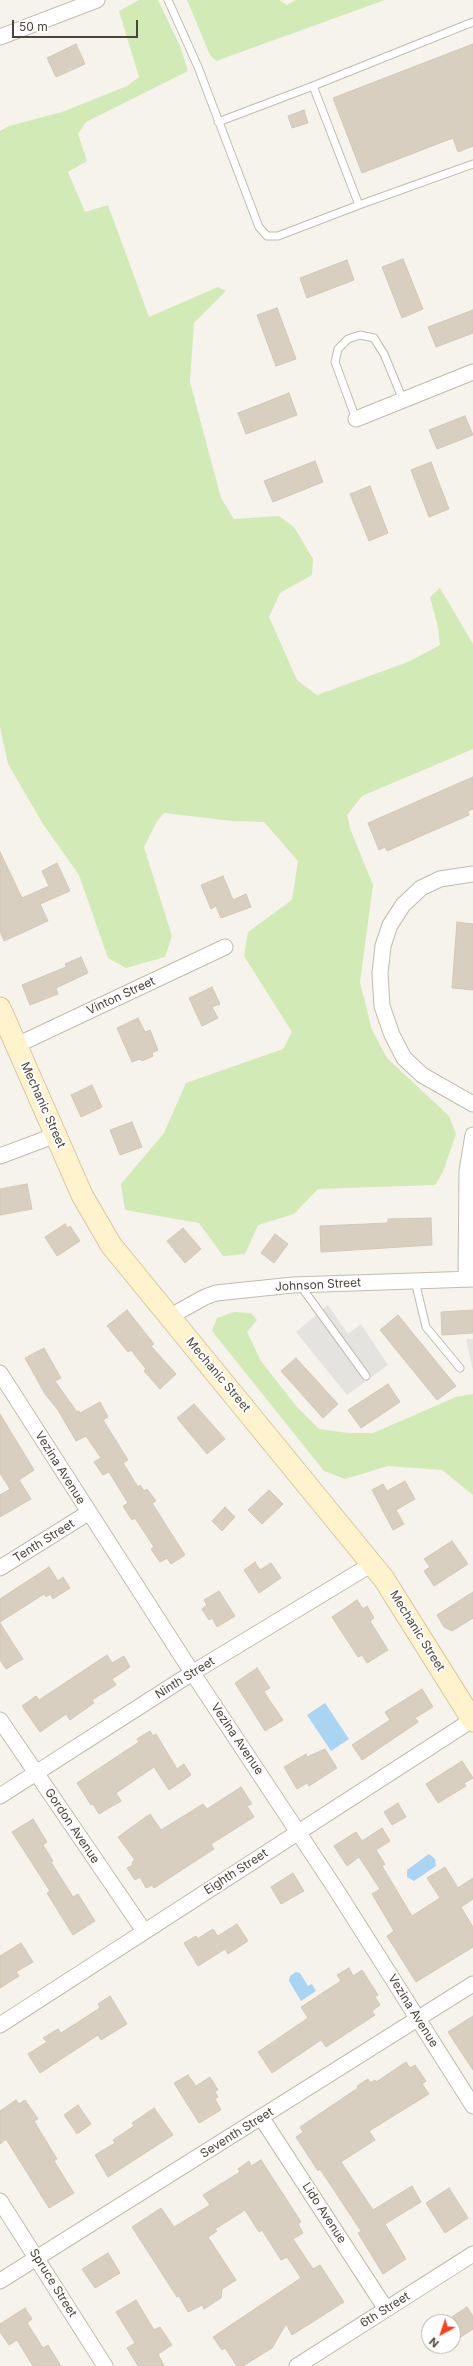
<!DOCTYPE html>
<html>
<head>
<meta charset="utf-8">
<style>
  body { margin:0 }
  #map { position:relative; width:473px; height:2366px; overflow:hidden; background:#f6f3ec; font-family:Inter,sans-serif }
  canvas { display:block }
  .north { position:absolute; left:421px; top:2314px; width:40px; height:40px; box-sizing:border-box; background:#fff; border:1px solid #b7b4b0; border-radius:50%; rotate:220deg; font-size:11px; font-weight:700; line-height:16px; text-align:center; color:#4b4439 }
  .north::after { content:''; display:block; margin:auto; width:14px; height:18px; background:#fc3f1d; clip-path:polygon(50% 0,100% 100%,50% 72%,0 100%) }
  .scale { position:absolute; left:12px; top:20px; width:126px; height:18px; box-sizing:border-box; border:2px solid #4b4439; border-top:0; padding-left:5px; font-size:12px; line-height:14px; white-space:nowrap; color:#4b4439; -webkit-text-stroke:3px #fff; paint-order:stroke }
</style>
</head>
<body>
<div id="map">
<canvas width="473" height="2366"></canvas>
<div class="north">N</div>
<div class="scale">50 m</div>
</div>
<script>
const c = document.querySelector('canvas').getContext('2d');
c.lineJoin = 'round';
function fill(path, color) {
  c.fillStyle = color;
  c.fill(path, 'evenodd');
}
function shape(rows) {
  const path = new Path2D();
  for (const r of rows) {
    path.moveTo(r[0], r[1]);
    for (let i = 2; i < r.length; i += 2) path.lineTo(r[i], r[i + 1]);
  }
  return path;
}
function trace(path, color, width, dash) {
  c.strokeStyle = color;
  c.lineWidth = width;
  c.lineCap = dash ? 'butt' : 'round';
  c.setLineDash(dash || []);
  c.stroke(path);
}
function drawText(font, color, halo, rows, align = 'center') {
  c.font = font + ' Inter,sans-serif';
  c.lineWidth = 4;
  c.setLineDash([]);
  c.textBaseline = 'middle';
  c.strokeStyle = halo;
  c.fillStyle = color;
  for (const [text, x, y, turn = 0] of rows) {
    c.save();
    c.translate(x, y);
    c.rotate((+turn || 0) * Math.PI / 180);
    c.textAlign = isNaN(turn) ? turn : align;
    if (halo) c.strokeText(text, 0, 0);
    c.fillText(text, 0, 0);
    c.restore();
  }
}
fill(shape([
  [139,0,158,0,180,46,188,71,86,122,78,134,87,161,68,172,85,212,108,205,149,317,218,287,226,291,194,323,190,382,221,498,234,519,279,516,294,527,313,559,312,575,280,593,269,617,297,680,317,695,408,662,440,645,438,627,430,597,440,588,473,644,473,749,362,796,347,815,351,831,373,885,360,982,372,1030,387,1058,449,1116,456,1134,443,1172,435,1185,318,1189,294,1214,258,1225,245,1254,223,1256,199,1223,125,1210,121,1184,164,1133,186,1083,283,1049,292,1032,244,956,248,932,292,900,298,861,264,822,232,821,164,813,157,821,144,847,172,936,165,957,126,968,108,958,79,875,43,824,8,764,0,727,0,131,9,126,62,112,127,86,139,77,119,11],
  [187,0,279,0,287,5,296,0,385,0,216,61,210,55],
  [234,1312,251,1313,257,1320,247,1332,261,1361,296,1406,319,1429,348,1433,373,1433,456,1397,473,1394,473,1495,442,1470,388,1466,345,1479,324,1471,212,1331,217,1318]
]), '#d2eab5');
fill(shape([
  [328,1305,348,1334,361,1324,388,1365,347,1395,296,1332],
  [466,1339,473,1339,473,1371]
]), '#e5e3e0');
fill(shape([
  [325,1703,349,1739,331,1751,307,1715],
  [429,1854,435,1859,436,1866,414,1881,407,1877,407,1870],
  [296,1972,300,1973,308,1986,312,1984,316,1991,301,2001,289,1981,290,1976]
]), '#a9d4f2');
const building = shape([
  [76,44,85,64,56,77,47,58,76,44],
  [473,44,473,146,458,152,453,138,362,173,333,98,473,44],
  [304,110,308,123,292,128,288,116,304,110],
  [403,259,423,309,402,318,382,267,403,259],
  [347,260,354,280,307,298,300,278,347,260],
  [277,308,296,359,276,366,257,315,277,308],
  [473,310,473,333,436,347,428,327,473,310],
  [289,393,297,415,246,434,238,413,289,393],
  [465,416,473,435,437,449,429,430,465,416],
  [315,461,323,482,273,502,264,481,315,461],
  [431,462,449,509,429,517,411,470,431,462],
  [370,486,388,533,369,541,350,494,370,486],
  [473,777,473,809,468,811,469,815,387,851,385,847,379,850,368,823,473,777],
  [0,852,22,898,49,886,42,871,57,863,70,891,40,904,48,921,4,941,0,931,0,852],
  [223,876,233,900,246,894,251,907,221,918,216,906,211,909,201,885,223,876],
  [457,922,473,924,473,990,452,988,457,922],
  [81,957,88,973,56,988,58,994,30,1005,22,985,66,967,65,964,81,957],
  [212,987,220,1004,212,1007,218,1018,202,1026,189,998,212,987],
  [138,1018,145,1032,150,1030,158,1050,152,1053,153,1056,142,1061,140,1059,132,1062,117,1028,138,1018],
  [92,1085,102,1107,81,1117,71,1095,92,1085],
  [132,1122,142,1147,120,1155,110,1130,132,1122],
  [27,1184,32,1209,0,1215,0,1189,27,1184],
  [431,1218,432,1245,321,1252,320,1226,388,1223,388,1219,431,1218],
  [65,1224,67,1228,70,1226,80,1241,57,1256,45,1237,65,1224],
  [183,1228,201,1249,185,1263,167,1241,183,1228],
  [275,1234,288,1244,274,1263,261,1253,275,1234],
  [127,1310,154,1344,151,1346,176,1374,160,1389,144,1371,146,1369,131,1350,128,1352,107,1326,127,1310],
  [473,1310,473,1333,442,1335,441,1312,473,1310],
  [398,1315,456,1386,437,1400,380,1330,398,1315],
  [44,1348,61,1378,55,1381,77,1412,79,1411,80,1413,100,1402,108,1417,103,1420,128,1460,123,1463,138,1487,140,1485,144,1491,147,1489,156,1501,152,1503,185,1555,171,1564,167,1558,160,1562,151,1549,154,1547,135,1518,132,1520,123,1506,128,1503,109,1472,103,1475,94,1462,101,1458,86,1436,76,1441,58,1410,45,1394,25,1358,44,1348],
  [296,1358,338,1404,323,1418,281,1371,296,1358],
  [388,1384,400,1402,361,1428,348,1410,388,1384],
  [194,1404,225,1439,207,1454,177,1418,194,1404],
  [0,1414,34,1470,19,1480,31,1499,0,1517,0,1495,10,1489,0,1473,0,1414],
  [405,1481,415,1499,396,1510,404,1524,393,1530,372,1490,383,1484,387,1491,405,1481],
  [269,1490,283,1504,262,1524,248,1510,269,1490],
  [225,1507,235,1517,222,1531,212,1521,225,1507],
  [452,1541,468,1564,434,1586,424,1571,430,1567,424,1559,452,1541],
  [255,1562,260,1570,271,1563,281,1578,259,1593,244,1570,255,1562],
  [49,1567,58,1581,63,1577,70,1588,53,1599,50,1594,46,1597,44,1594,0,1622,0,1599,49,1567],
  [219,1591,235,1616,217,1627,212,1618,209,1620,202,1609,207,1605,204,1600,219,1591],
  [473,1592,473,1618,452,1631,444,1627,437,1615,473,1592],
  [357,1600,363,1609,367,1606,374,1618,370,1621,388,1650,367,1663,362,1655,358,1657,332,1617,357,1600],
  [0,1623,23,1659,6,1669,0,1660,0,1623],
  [107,1655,112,1663,124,1656,130,1667,112,1679,116,1685,92,1700,94,1703,70,1720,66,1714,40,1732,22,1706,36,1696,39,1700,107,1655],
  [257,1668,270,1688,264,1691,266,1695,283,1720,265,1731,235,1683,257,1668],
  [422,1689,433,1707,415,1718,418,1722,362,1760,352,1745,390,1720,385,1712,422,1689],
  [150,1731,153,1736,156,1734,177,1769,184,1764,191,1775,169,1790,154,1767,116,1793,121,1801,99,1814,93,1804,91,1805,77,1783,139,1742,137,1739,150,1731],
  [325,1749,337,1768,309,1786,307,1783,297,1789,284,1767,306,1754,307,1757,325,1749],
  [462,1761,473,1778,464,1783,466,1786,438,1803,426,1784,462,1761],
  [241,1787,252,1804,247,1806,254,1817,211,1844,214,1849,154,1888,152,1885,146,1888,140,1877,135,1880,127,1868,133,1865,132,1862,135,1860,118,1837,150,1814,161,1830,203,1804,207,1809,241,1787],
  [398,1803,406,1817,392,1825,384,1812,398,1803],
  [33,1819,47,1842,43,1845,53,1861,51,1862,73,1897,78,1894,95,1921,73,1935,47,1893,50,1891,12,1832,33,1819],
  [382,1828,390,1841,376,1850,385,1864,382,1866,412,1916,440,1898,427,1878,445,1867,458,1888,473,1878,473,1899,461,1907,473,1927,473,1947,416,1982,387,1936,394,1931,372,1894,380,1889,359,1857,347,1866,334,1846,356,1832,362,1841,382,1828],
  [293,1873,304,1891,281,1904,271,1887,293,1873],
  [237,1924,248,1941,228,1954,225,1949,198,1966,184,1943,196,1936,197,1939,213,1929,218,1936,237,1924],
  [21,1943,33,1962,16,1972,19,1976,0,1988,0,1956,21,1943],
  [349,1968,353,1976,362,1970,378,1995,375,1997,380,2005,372,2011,375,2015,326,2047,321,2040,272,2073,258,2052,308,2018,301,2007,341,1981,337,1975,349,1968],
  [110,1996,127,2024,101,2040,98,2035,40,2073,28,2054,47,2042,43,2038,58,2029,61,2033,100,2008,98,2004,110,1996],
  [473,2016,473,2070,448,2032,473,2016],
  [406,2062,410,2068,415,2065,426,2081,422,2084,429,2094,369,2131,375,2140,341,2162,373,2210,412,2186,421,2202,385,2224,406,2259,383,2274,358,2233,361,2231,320,2169,318,2171,296,2137,303,2132,300,2127,358,2088,357,2086,368,2079,370,2083,375,2080,376,2082,406,2062],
  [188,2075,196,2086,210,2077,218,2090,215,2092,218,2097,215,2099,221,2110,199,2123,174,2083,188,2075],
  [16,2100,19,2104,25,2100,38,2119,34,2121,57,2159,54,2161,74,2193,49,2208,6,2139,0,2144,0,2111,16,2100],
  [78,2105,91,2124,77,2134,64,2115,78,2105],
  [154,2108,173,2135,108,2177,95,2155,115,2143,113,2140,134,2126,132,2123,154,2108],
  [261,2160,301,2222,298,2224,303,2233,293,2239,313,2269,320,2265,344,2302,292,2335,286,2324,272,2348,243,2366,237,2366,225,2348,222,2350,213,2337,301,2278,287,2257,281,2260,262,2230,259,2232,245,2210,215,2229,217,2231,208,2237,236,2280,222,2289,221,2298,204,2309,202,2305,188,2312,179,2296,177,2297,132,2227,161,2208,174,2227,210,2205,203,2195,240,2172,238,2169,249,2161,251,2166,261,2160],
  [449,2188,468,2218,445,2233,426,2203,449,2188],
  [108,2253,120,2273,95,2288,82,2269,108,2253],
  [136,2300,154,2330,160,2327,172,2345,158,2354,164,2366,138,2366,127,2348,135,2343,116,2312,136,2300],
  [467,2307,473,2316,473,2329,453,2342,453,2316,467,2307],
  [25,2308,32,2319,27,2323,43,2348,48,2345,61,2366,33,2366,17,2340,9,2345,0,2332,0,2324,25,2308]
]);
fill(building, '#d8cfc1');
trace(building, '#d3c7b4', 1);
const lane = shape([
  [168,0,198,67,259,227,267,236,278,236,359,205],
  [473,22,313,86,359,205,473,164],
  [218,122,313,86],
  [356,419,335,362,338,349,348,339,360,335,374,338,384,354,403,400],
  [415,1281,426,1327,460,1368],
  [300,1285,366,1376]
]);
const street = shape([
  [0,37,97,0],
  [356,419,473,372],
  [473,874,440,879,421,888,403,905,390,925,383,946,380,973,382,1006,392,1035,404,1058,422,1075,473,1104],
  [17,1045,225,947],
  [0,1156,56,1135],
  [466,1279,467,1171,473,1135],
  [169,1317,205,1297,216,1293,293,1285,473,1279],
  [0,1373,186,1663,335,1888,473,2106],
  [0,1568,88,1513],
  [0,1720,144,1931],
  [0,1796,192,1673,372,1564],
  [0,2025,472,1720],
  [261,2117,386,2309],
  [0,2201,105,2366],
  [0,2281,473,1984],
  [297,2366,473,2254]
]);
const secondary = shape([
  [0,1008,82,1195,111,1245,384,1579,473,1721]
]);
trace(lane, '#c2bbae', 9);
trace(street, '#c2bbae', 17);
trace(secondary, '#d6c79b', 23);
trace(lane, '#fff', 7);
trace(street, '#fff', 15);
trace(secondary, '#fff3cd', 21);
drawText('12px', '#4b4439', '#fff', [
  ["Vinton Street",121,996,-25],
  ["Mechanic Street",43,1105,66],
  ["Johnson Street",318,1285,-3],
  ["Mechanic Street",218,1375,50],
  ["Vezina Avenue",60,1468,58],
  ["Tenth Street",44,1541,-32],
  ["Mechanic Street",417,1631,58],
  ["Ninth Street",185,1678,-32],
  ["Vezina Avenue",237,1739,56],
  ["Gordon Avenue",72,1826,56],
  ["Eighth Street",236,1872,-33],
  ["Vezina Avenue",413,2011,58],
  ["Seventh Street",237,2133,-32],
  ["Lido Avenue",324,2213,57],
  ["Spruce Street",53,2283,58],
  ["6th Street",385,2310,-32]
]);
</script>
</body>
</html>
